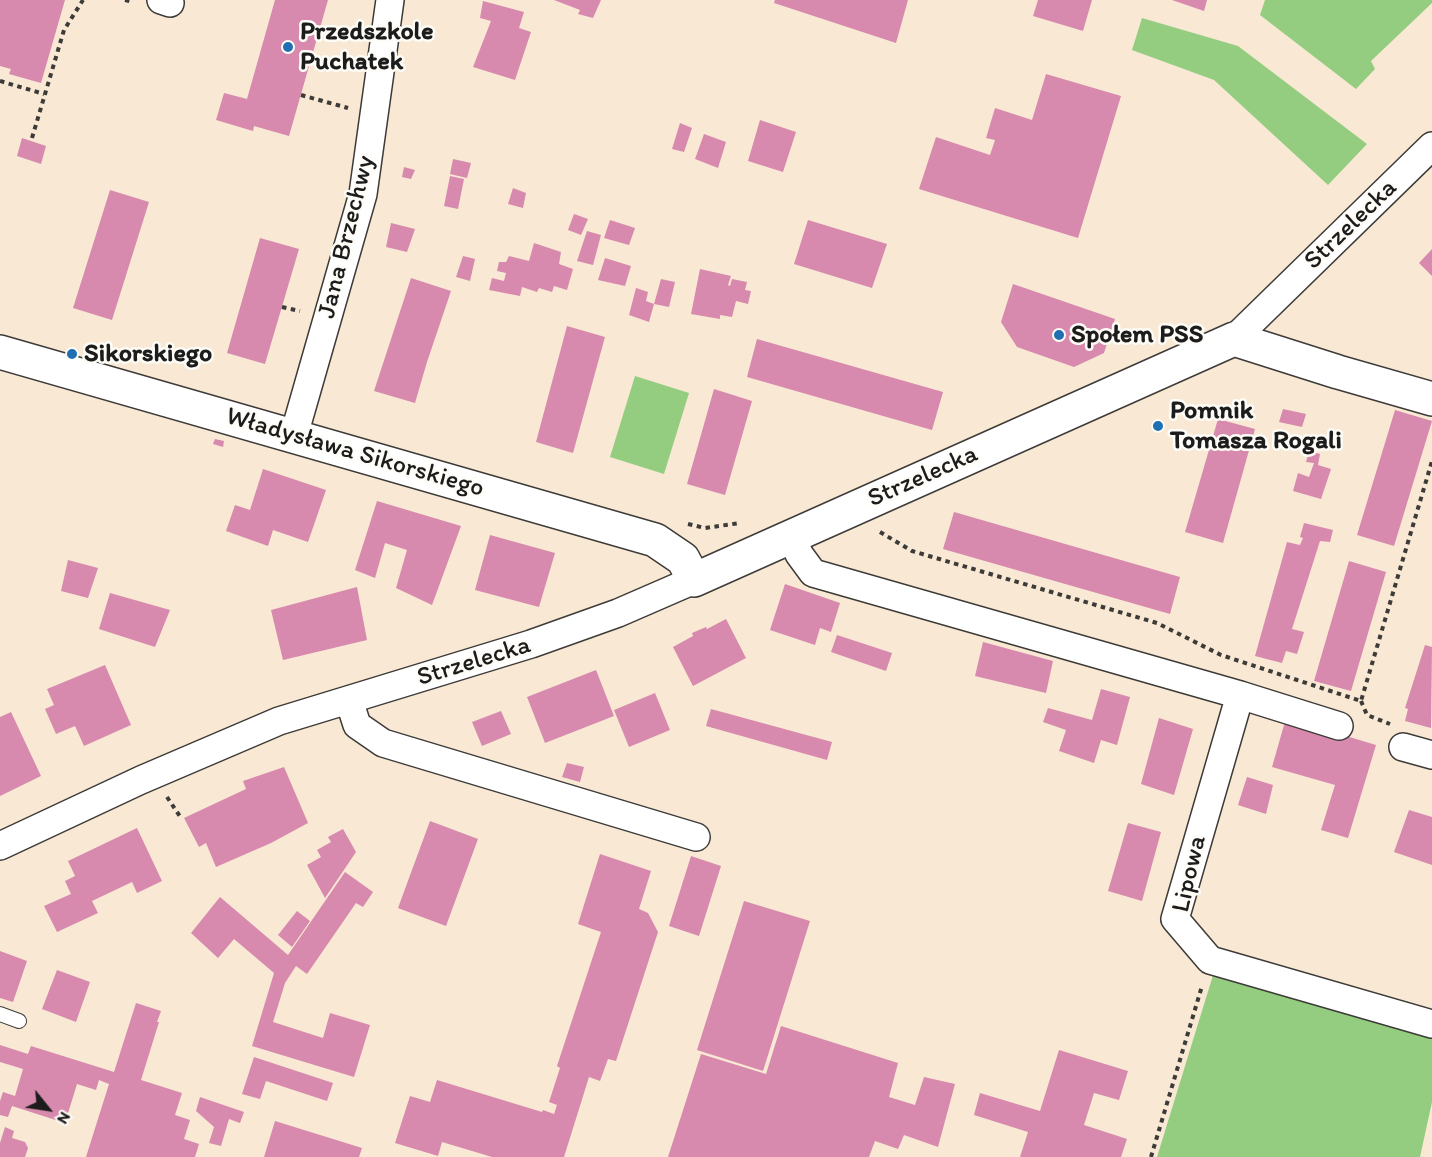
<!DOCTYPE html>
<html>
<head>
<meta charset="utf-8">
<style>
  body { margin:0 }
  #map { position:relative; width:1432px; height:1157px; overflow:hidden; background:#f8e8d4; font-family:Itim,sans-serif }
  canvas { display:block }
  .north { position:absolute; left:18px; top:1079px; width:60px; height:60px; -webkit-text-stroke:4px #fdfcf7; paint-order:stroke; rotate:120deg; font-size:16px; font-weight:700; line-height:24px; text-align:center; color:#1c1c1c }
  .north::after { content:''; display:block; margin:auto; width:21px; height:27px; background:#1c1c1c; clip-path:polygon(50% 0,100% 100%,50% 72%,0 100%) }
</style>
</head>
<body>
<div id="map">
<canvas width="1432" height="1157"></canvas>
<div class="north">N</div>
</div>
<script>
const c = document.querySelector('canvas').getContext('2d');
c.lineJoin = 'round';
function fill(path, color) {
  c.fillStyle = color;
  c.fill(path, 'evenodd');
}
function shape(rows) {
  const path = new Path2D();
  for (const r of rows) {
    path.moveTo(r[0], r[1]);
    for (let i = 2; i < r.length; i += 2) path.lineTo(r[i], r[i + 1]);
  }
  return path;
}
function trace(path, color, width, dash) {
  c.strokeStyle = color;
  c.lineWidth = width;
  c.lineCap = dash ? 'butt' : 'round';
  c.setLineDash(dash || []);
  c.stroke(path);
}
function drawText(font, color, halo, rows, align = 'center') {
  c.font = font + ' Itim,sans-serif';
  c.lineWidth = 5;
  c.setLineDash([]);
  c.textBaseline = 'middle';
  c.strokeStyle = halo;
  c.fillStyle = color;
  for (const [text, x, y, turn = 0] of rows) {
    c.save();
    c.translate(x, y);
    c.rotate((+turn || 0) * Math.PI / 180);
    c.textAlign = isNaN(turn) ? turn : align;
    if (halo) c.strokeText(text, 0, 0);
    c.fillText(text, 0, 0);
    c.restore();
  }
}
fill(shape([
  [1265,0,1432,0,1432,3,1371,61,1375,69,1356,89,1260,15],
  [1142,18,1238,46,1367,144,1328,185,1214,80,1132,50],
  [635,376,689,393,664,474,610,457],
  [1214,972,1432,1034,1432,1102,1420,1157,1157,1157]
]), '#94cd80');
fill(shape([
  [0,0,65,0,41,83,9,74,11,69,0,66],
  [275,0,328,0,289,136,254,126,253,131,216,120,224,93,247,99],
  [554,0,601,0,593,18,578,14,580,10],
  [775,0,908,0,896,43,774,3],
  [1038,0,1092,0,1083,31,1033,16],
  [1172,0,1207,0,1204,11],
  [483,1,524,12,519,28,531,32,515,80,473,67,491,21,480,18],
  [1046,74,1121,96,1078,238,919,189,936,137,990,155,995,140,986,138,995,108,1032,120],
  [760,120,796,132,783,172,748,161],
  [680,123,692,128,684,152,672,149],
  [704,134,726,142,718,168,695,159],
  [22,138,46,146,41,164,17,156],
  [453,159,471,163,467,178,450,174],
  [404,167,415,170,411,179,402,177],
  [450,176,464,179,458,209,444,206],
  [513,188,526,193,523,208,508,204],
  [110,190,149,202,112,320,73,308],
  [574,214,588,219,581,235,568,230],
  [610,220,635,228,629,245,604,238],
  [808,220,887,244,872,288,794,264],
  [391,223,415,229,407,252,386,247],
  [587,231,601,235,593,265,577,261],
  [260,238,299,249,265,364,227,353],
  [534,243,561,252,559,264,573,269,567,290,554,286,552,292,539,288,537,292,522,287,520,296,489,290,492,278,504,281,506,273,497,271,499,262,506,262,509,256,529,261],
  [1432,249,1432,276,1419,263],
  [463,256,475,259,470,281,456,277],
  [605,258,631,266,625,286,598,280],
  [700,269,731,276,728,285,730,286,732,279,747,282,745,290,751,291,748,304,736,301,732,317,720,315,720,319,691,314],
  [411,278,451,291,427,362,415,403,374,391],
  [661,279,675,282,669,307,654,304],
  [1013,284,1115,319,1104,353,1074,367,1017,347,1001,322],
  [636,288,648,292,646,301,654,304,649,322,629,315],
  [567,326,605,337,573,453,536,442],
  [757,339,943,392,932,430,747,377],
  [714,389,752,401,725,495,687,484],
  [1283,409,1306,414,1302,427,1279,422],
  [1395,410,1432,421,1394,546,1357,535],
  [1218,419,1255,429,1223,543,1185,532],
  [215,439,224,441,223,447,213,444],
  [1309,451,1320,454,1318,465,1331,469,1321,499,1293,491,1298,473,1309,477,1314,463,1306,462],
  [263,469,326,490,308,542,273,530,268,546,226,531,235,505,250,510],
  [377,501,461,526,432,605,396,588,407,550,385,543,375,578,355,570],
  [954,512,1180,577,1170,614,943,549],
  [1304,523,1333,530,1330,542,1320,541,1292,629,1304,632,1297,654,1286,651,1282,663,1255,656,1287,542,1300,545,1303,538,1300,537],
  [490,535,555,553,539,607,475,590],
  [68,560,98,568,88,598,61,591],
  [1349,561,1386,572,1351,691,1314,681],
  [785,584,840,603,831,632,820,628,815,645,770,630],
  [357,587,367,640,283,660,271,610],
  [110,593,170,610,155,647,99,629],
  [726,619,746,658,693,686,673,647,693,636,692,633,706,627,707,629],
  [837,635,892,653,886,671,831,652],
  [983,642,1053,661,1046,693,975,676],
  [1425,645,1432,647,1431,728,1405,721,1408,709,1405,708],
  [105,665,131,725,84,746,75,726,56,734,45,709,54,705,47,689],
  [596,670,614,716,545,743,527,697],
  [1101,689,1130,697,1117,745,1101,740,1094,763,1059,751,1066,730,1043,722,1048,708,1092,720],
  [655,693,670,730,629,747,614,710],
  [711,709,832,742,827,760,706,726],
  [501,711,511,734,482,746,472,722],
  [11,712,41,776,0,796,0,717],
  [1159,718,1193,729,1174,795,1141,784],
  [1286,718,1376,745,1348,838,1321,830,1335,785,1272,767],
  [567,763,584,767,580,782,562,777],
  [284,767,308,823,271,843,216,867,206,843,199,847,184,818,246,789,243,781],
  [1247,777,1273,785,1266,814,1238,805],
  [1409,810,1432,817,1432,865,1394,852],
  [430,821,478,839,446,926,398,908],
  [1128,823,1161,832,1142,901,1108,891],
  [137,828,162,881,137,893,132,882,92,901,98,913,57,932,44,906,71,894,65,881,75,876,68,861],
  [343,829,356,852,325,898,307,865,321,857,317,850,331,842,328,837],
  [600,854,651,871,639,909,648,913,658,932,616,1061,608,1059,600,1081,589,1077,564,1157,492,1157,442,1142,438,1156,395,1143,410,1096,430,1102,437,1080,542,1112,543,1110,554,1114,557,1105,549,1102,560,1068,557,1066,601,932,578,924],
  [691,856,721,866,699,936,669,926],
  [345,872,373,892,363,907,356,903,307,974,296,966,285,983,273,1022,323,1038,330,1013,370,1025,354,1077,252,1046,274,973,234,939,218,958,191,933,220,897,288,955],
  [744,901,810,921,763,1071,697,1050],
  [297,911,310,921,292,947,278,935],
  [0,951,27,961,13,1002,0,998],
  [57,970,90,982,76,1022,42,1009],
  [136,1003,161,1011,157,1022,159,1022,141,1080,182,1093,175,1115,190,1120,184,1139,199,1144,195,1157,86,1157,109,1084,99,1080,96,1090,77,1084,65,1123,12,1106,8,1117,0,1115,0,1101,3,1092,15,1096,23,1069,0,1062,0,1045,28,1054,31,1046,114,1072],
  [781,1026,898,1063,889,1097,915,1105,924,1077,955,1084,938,1147,904,1135,898,1149,875,1141,869,1157,668,1157,701,1054,766,1074],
  [1059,1050,1128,1071,1119,1100,1094,1093,1084,1125,1127,1139,1121,1157,1020,1157,1028,1132,974,1115,980,1093,1040,1111],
  [254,1057,333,1083,327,1101,266,1081,260,1099,242,1094],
  [200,1097,244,1112,240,1123,229,1119,221,1146,209,1143,214,1127,196,1111],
  [275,1121,362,1148,359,1157,264,1157],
  [5,1127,14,1131,12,1138,25,1142,28,1148,25,1157,0,1157,0,1143]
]), '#d78aad');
const service = shape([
  [0,1014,19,1021]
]);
const minor = shape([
  [161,0,170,3],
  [1234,339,1432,146],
  [294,435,363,194,390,0],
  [792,536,799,554,813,573,1240,695,1339,726],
  [1240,695,1175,919,1210,960,1432,1024],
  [349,700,357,725,383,743,696,837],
  [1403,747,1432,755],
  [0,846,141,780,279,721,531,644,618,613,694,580]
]);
const tertiary = shape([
  [0,352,655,540,683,559,694,580,1234,339,1338,372,1432,399]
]);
trace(service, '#3d3b38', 16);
trace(minor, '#3d3b38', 30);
trace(tertiary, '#3d3b38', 36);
trace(shape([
  [125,0,133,2],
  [0,81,44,94],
  [301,95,348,108],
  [32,138,64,30,83,0],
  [282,307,300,311],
  [688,524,705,528,740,523],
  [880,532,912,551,1157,623,1221,655,1361,701,1432,461],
  [1361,701,1367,715,1390,724],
  [167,797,181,818],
  [1151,1157,1202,986]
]), '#3d3b38', 4, [4.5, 4.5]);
trace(service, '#fff', 14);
trace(minor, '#fff', 27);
trace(tertiary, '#fff', 33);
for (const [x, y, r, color] of [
  [288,47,6,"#1f6fb2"],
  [1059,335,6,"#1f6fb2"],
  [72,354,6,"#1f6fb2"],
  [1158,426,6,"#1f6fb2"]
]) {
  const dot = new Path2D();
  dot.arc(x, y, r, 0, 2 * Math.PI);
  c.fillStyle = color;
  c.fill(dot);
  trace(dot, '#fdfcf7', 2);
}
drawText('bold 26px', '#1c1c1c', '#fdfcf7', [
  ["Przedszkole",300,32],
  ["Puchatek",300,62],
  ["Społem PSS",1071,335],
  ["Sikorskiego",84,354],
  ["Pomnik",1170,411],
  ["Tomasza Rogali",1170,441]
], 'left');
drawText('26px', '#1c1c1c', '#fdfcf7', [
  ["Strzelecka",1351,225,-44],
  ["Jana Brzechwy",347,237,-76],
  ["Władysława Sikorskiego",355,453,16],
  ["Strzelecka",923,477,-24],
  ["Strzelecka",474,662,-17],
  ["Lipowa",1190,874,-77]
]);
</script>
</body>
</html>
